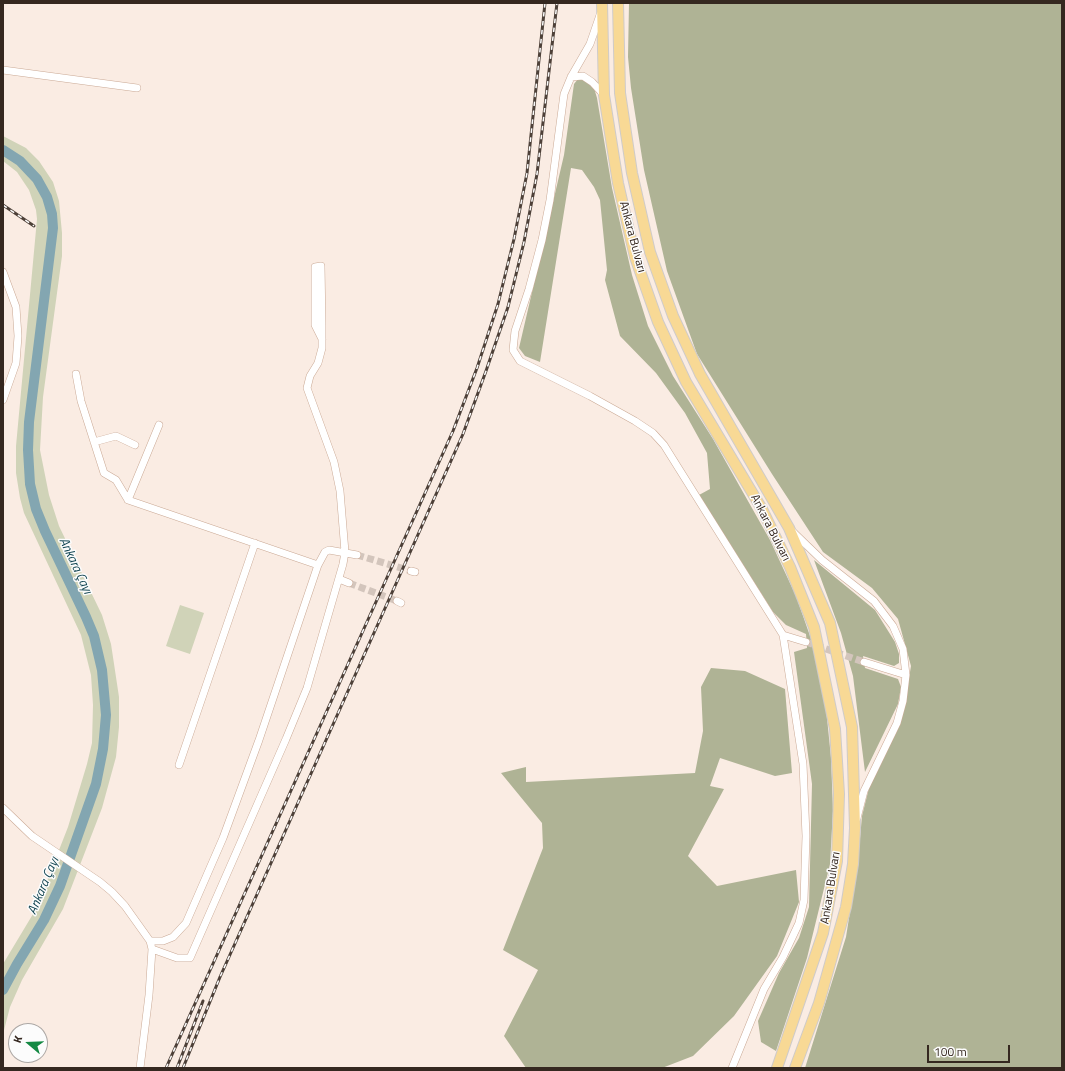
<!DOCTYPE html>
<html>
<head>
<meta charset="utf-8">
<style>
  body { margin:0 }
  #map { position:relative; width:1065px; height:1071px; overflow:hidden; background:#faece3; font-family:"Titillium Web",sans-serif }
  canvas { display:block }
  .frame { position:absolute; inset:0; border:4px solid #352820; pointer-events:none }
  .north { position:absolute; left:8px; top:1023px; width:40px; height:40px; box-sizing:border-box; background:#fcfcfc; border:1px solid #aca7a4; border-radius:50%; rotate:289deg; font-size:11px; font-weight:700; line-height:16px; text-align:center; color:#352820 }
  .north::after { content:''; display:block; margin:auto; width:14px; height:18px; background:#148943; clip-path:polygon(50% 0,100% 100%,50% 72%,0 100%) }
  .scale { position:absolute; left:927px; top:1045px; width:83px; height:18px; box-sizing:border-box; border:2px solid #352820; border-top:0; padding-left:5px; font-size:12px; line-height:14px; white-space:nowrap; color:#352820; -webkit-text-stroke:3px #fcfcfc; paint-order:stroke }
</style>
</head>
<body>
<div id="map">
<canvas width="1065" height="1071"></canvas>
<div class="frame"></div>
<div class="north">K</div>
<div class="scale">100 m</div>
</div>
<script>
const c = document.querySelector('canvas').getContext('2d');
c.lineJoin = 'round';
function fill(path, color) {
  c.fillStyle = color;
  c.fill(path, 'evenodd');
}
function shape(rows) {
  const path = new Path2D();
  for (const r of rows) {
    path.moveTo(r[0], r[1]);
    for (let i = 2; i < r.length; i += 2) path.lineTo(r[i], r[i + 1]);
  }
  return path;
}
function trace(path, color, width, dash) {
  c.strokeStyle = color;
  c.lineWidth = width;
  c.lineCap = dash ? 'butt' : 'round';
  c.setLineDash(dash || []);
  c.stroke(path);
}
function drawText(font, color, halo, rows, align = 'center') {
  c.font = font + ' "Titillium Web",sans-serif';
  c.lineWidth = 3;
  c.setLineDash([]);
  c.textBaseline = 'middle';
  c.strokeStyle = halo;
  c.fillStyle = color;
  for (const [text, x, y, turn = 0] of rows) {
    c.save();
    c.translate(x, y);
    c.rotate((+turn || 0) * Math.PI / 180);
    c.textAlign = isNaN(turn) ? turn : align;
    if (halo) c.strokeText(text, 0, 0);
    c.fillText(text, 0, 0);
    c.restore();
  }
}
fill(shape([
  [3,136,26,148,39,161,53,182,59,201,62,233,62,256,43,397,40,450,49,495,59,526,102,615,111,644,119,697,119,727,116,757,102,808,63,909,22,980,10,1007,3,1034,3,964,36,909,68,827,87,764,92,743,93,705,91,675,81,635,24,513,20,498,16,473,16,446,37,219,36,210,29,190,17,172,3,161],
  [180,605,204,613,190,654,166,646]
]), '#d0d3b8');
fill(shape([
  [629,3,1062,3,1062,1068,805,1068,846,937,858,861,862,816,870,784,905,702,911,666,898,619,872,588,823,552,772,474,697,354,667,271,644,170,631,88,628,57],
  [578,79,583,79,594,88,597,98,612,188,632,275,648,326,673,376,713,439,770,540,796,596,816,653,826,708,831,758,833,811,830,864,807,958,776,1051,761,1042,758,1021,779,973,799,938,809,907,812,784,794,652,807,648,806,634,786,625,773,612,699,495,710,489,707,453,685,413,656,373,620,336,605,280,607,270,600,200,594,187,582,170,571,168,540,362,525,356,519,348,564,155,574,84],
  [814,560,875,610,895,642,899,654,899,663,894,666,863,656,865,668,898,679,901,687,898,704,865,772,853,676,841,633],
  [711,668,745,671,785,689,792,773,775,776,720,758,710,786,724,789,688,856,717,886,796,870,799,902,777,956,734,1016,693,1056,662,1068,526,1068,504,1036,538,970,503,950,543,848,542,823,501,773,526,767,526,782,695,773,703,731,701,687]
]), '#afb395');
trace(shape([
  [3,150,20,161,37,179,47,197,52,214,53,228,29,422,28,450,30,484,36,509,45,531,86,617,94,636,102,670,106,715,103,749,96,784,60,886,44,920,17,964,3,990]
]), '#83a6b1', 10);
trace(shape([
  [357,555,411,571],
  [349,583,397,601],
  [806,642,864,662]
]), '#d3c5bc', 7, [7, 3.5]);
const minor = shape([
  [600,15,590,44,571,77,564,94,550,200,542,240,529,289,515,331,513,350,520,361,590,396,635,421,653,433,664,445,783,635,803,764,806,836,804,900,799,923,783,957,764,989,732,1068],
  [3,70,137,88],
  [571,77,583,76,592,82,604,95],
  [3,272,16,307,18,336,16,363,3,400],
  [76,374,81,401,104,473,116,480,128,500,318,565,259,740,223,838,186,923,173,937,163,941,150,941],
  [94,442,116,436,135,445],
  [128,500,159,425],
  [793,532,822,560,874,601,893,626,903,649,906,675,903,701,897,723,864,791,857,818],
  [318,565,325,552,329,550,357,555],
  [411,571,415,572],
  [339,579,349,583],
  [397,601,401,603],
  [783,635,806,642],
  [864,662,906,675],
  [179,765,255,543],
  [3,808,32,836,100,882,112,892,125,906,150,941,152,949,149,995,140,1068],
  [152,949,177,958,190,958,286,739,307,688,343,564,345,552,340,491,334,462,307,388,310,376,318,363,322,348,322,325,321,266,315,267,315,325,322,339]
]);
const primary = shape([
  [602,3,604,95,618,183,635,257,658,322,686,382,762,509,790,567,814,627,835,729,839,794,837,861,823,933,777,1068],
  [618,3,620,93,632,173,650,252,673,316,700,374,789,528,830,623,852,727,855,828,853,864,846,907,819,1003,795,1068]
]);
trace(minor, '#caa995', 8);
trace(primary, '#cfcbc9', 12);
trace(minor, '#fff', 7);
trace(primary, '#f8d995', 10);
const rail = shape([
  [3,205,34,226],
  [166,1068,453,431,477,368,498,304,514,239,527,173,545,3],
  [177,1068,203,1001],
  [183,1068,220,977,463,434,486,371,508,307,524,242,537,174,557,3]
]);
trace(rail, '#4d4038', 3);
trace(rail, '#fcfcfc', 1.5, [4.5]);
drawText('12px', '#352820', '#fcfcfc', [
  ["Ankara Bulvarı",632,237,75],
  ["Ankara Bulvarı",770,528,63],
  ["Ankara Bulvarı",831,888,-81]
]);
drawText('italic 13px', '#114451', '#fcfcfc', [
  ["Ankara Çayı",75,566,65],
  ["Ankara Çayı",44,886,-67]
]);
</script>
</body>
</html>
